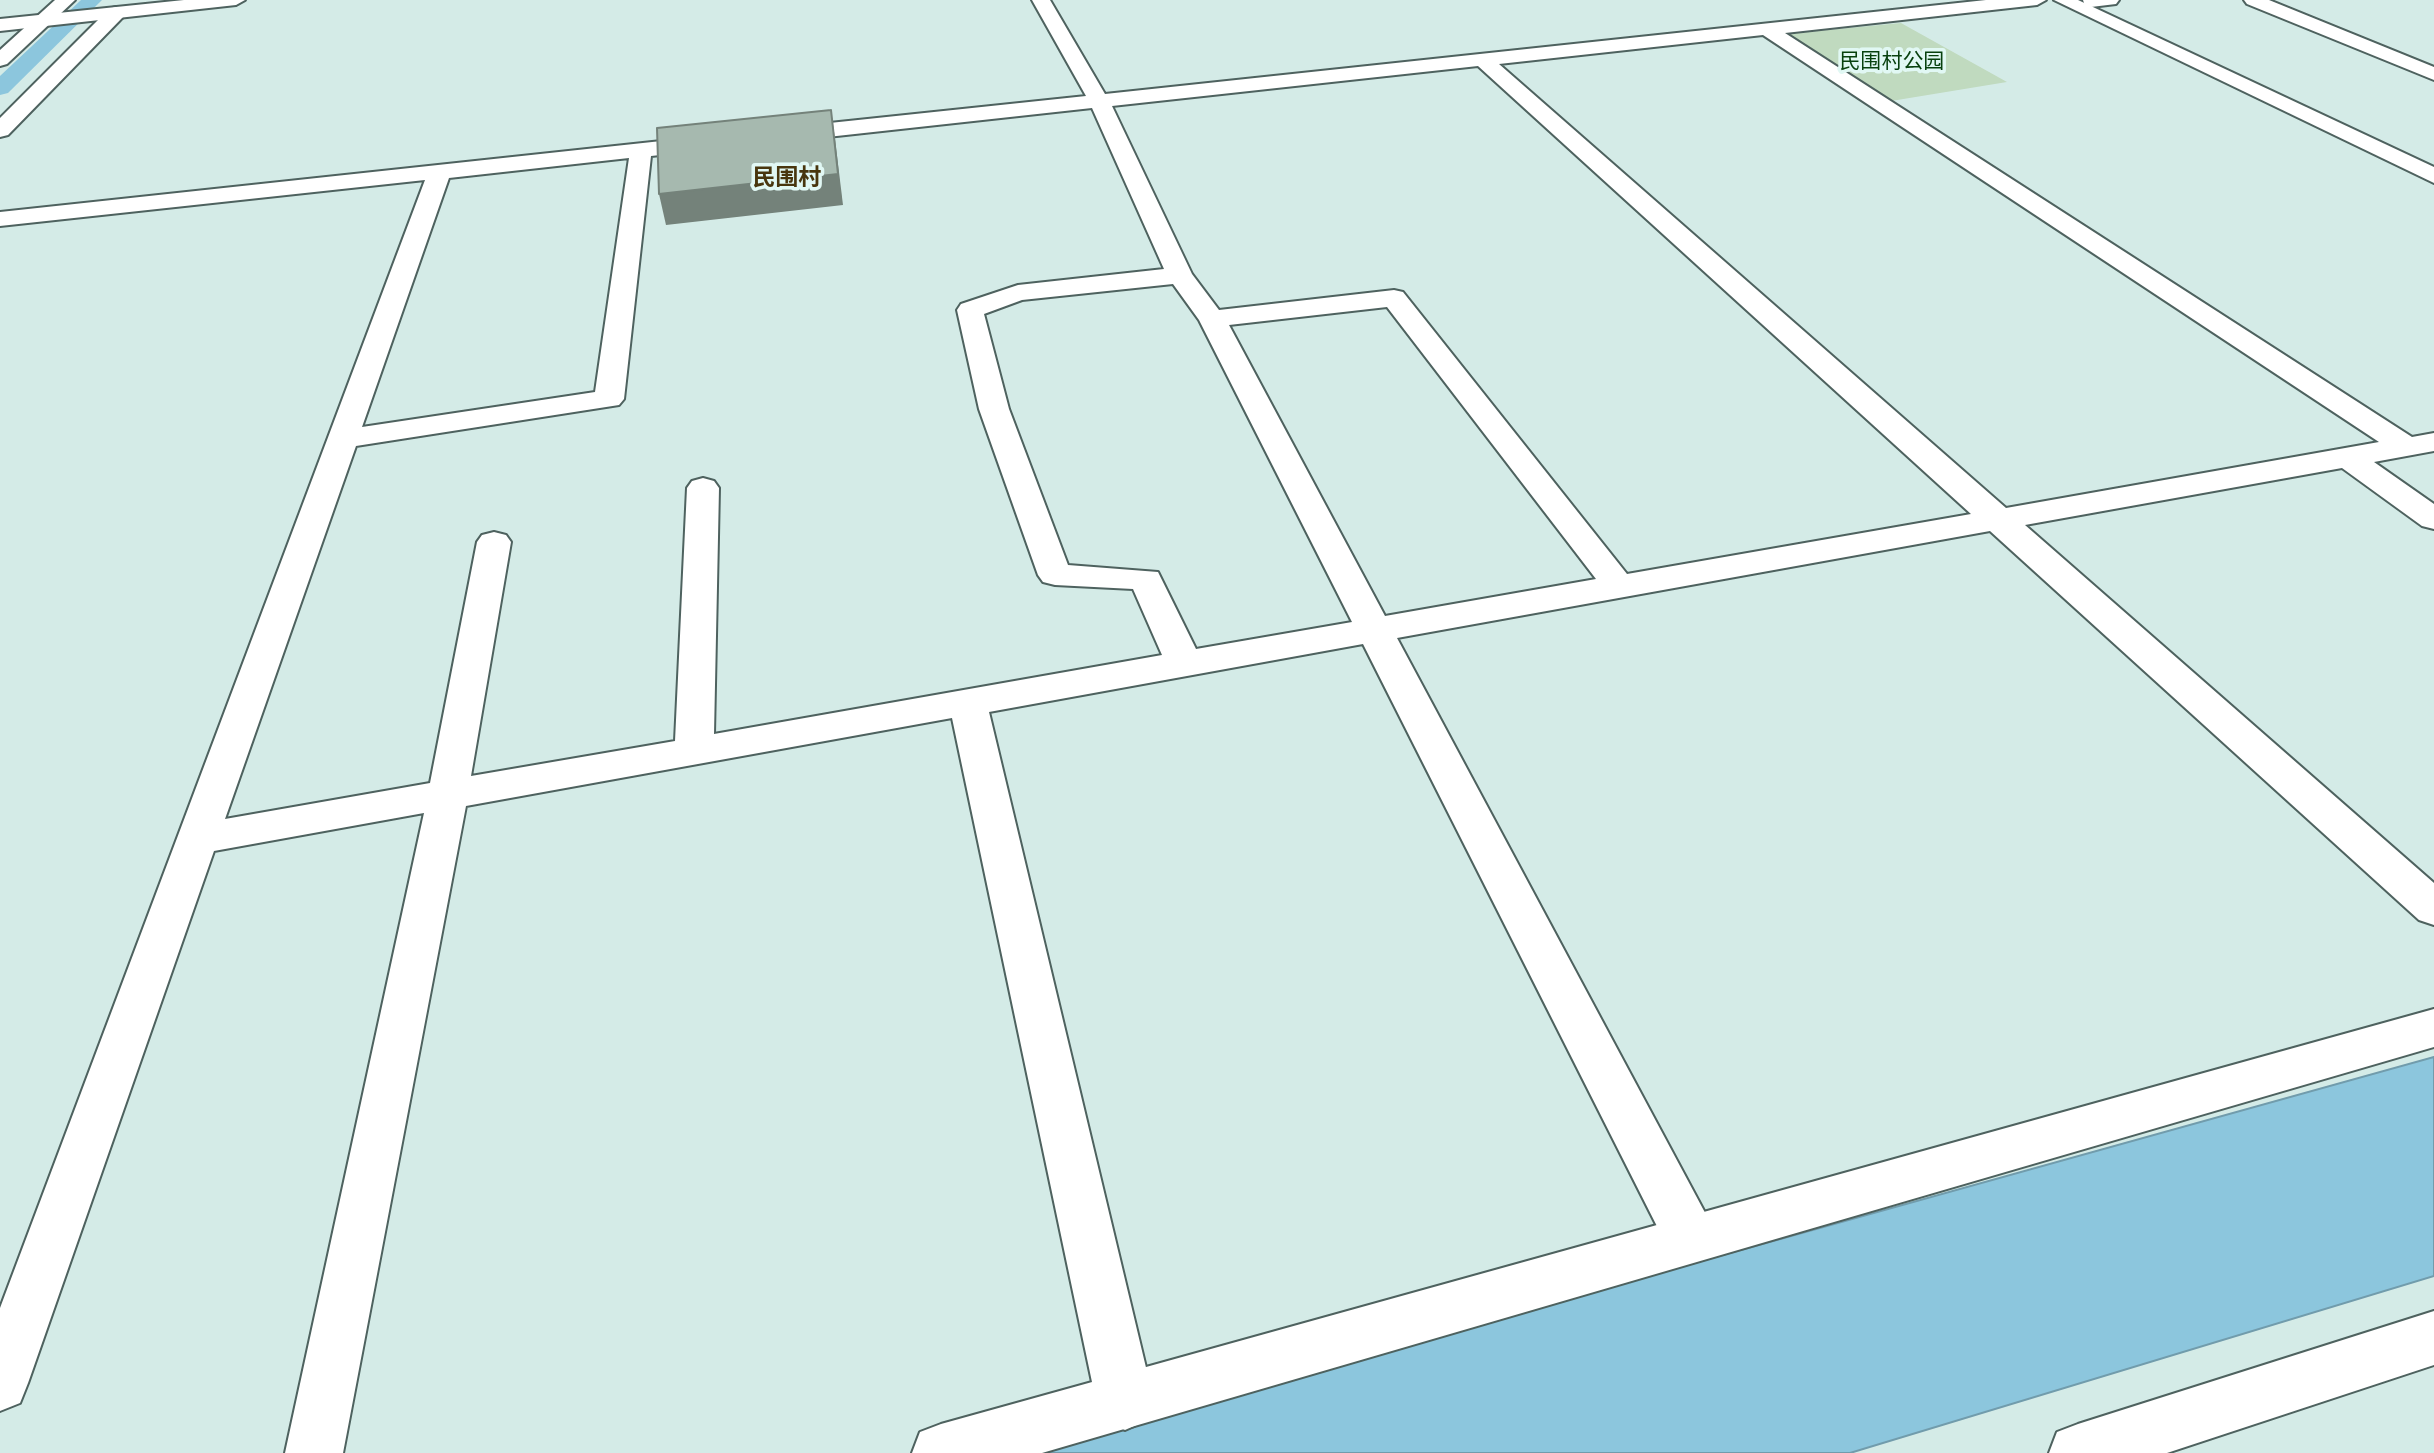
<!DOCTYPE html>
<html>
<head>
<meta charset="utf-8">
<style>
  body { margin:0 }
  canvas { display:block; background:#d4ebe7 }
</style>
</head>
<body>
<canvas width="2434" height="1453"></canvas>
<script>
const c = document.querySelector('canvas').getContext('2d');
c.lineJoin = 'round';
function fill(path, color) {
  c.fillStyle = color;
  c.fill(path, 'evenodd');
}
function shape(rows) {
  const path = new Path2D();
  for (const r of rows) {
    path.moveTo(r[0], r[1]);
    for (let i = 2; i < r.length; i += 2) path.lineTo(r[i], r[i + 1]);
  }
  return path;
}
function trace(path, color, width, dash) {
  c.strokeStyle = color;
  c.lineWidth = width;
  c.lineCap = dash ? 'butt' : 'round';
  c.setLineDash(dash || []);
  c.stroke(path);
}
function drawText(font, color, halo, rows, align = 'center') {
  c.font = font + ' Inter,"Noto Sans SC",sans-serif';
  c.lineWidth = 7;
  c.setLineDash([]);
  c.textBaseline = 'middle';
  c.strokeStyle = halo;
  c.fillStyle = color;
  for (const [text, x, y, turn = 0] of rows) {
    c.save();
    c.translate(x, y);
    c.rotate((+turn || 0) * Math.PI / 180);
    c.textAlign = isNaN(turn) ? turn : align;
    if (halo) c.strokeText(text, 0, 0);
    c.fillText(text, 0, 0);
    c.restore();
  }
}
fill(shape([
  [1901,23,2007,82,1879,103,1775,35]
]), '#c0dabf');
const water = shape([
  [2434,1057,2434,1276,1850,1453,1012,1453,2434,1057]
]);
fill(water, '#8cc6dd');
trace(water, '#719cac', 2);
fill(shape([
  [81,0,102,0,8,93,0,95,0,76,81,0]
]), '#8cc6dd');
const minor = shape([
  [55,0,75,0,7,64,0,66,0,50,55,0],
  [1032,0,1050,0,1105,94,1986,0,2046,0,2037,5,1785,33,2412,437,2434,433,2434,451,2374,462,2434,504,2434,529,2422,526,2342,468,2025,525,2434,883,2434,925,2419,920,1990,531,1397,638,1710,1222,1717,1239,1710,1256,1691,1263,1672,1256,1363,644,989,712,1154,1401,1145,1421,1125,1430,1105,1421,1096,1401,952,718,466,806,343,1453,285,1453,424,813,214,851,28,1383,20,1403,0,1411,0,1308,425,180,0,226,0,212,708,136,719,143,708,150,651,156,624,399,619,405,356,446,225,819,430,783,477,542,482,535,494,532,506,535,511,542,471,776,675,741,687,488,692,481,703,478,714,481,719,488,714,734,1162,655,1133,589,1055,585,1043,582,1038,575,979,409,957,310,961,304,1018,285,1164,269,1092,108,782,142,771,135,782,128,1086,96,1032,0],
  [1763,35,2379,442,2006,508,1499,64,1763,35],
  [1478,66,1971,514,1627,574,1403,292,1394,290,1219,310,1192,274,1112,106,1478,66],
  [629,158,595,392,362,427,449,178,629,158],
  [1173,284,1199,320,1352,622,1196,649,1158,572,1068,565,1009,409,984,314,1022,300,1173,284],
  [1387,307,1596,579,1385,616,1229,325,1387,307],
  [2083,0,2119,0,2116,4,2091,7,2085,6,2083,0],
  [2244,0,2269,0,2434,67,2434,80,2247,4,2244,0],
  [116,7,123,9,125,13,123,17,8,135,0,137,0,118,109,9,116,7],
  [2434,1311,2434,1365,2167,1453,2049,1453,2057,1432,2078,1424,2434,1311]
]);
const tertiary = shape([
  [184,0,245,0,236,5,0,31,0,19,184,0],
  [2434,1009,2434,1047,1042,1453,912,1453,920,1432,941,1424,2434,1009]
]);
const secondary = shape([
  [2054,0,2078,0,2434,167,2434,183,2054,0]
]);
trace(minor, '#4e625f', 4);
trace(tertiary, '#4e625f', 4);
trace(secondary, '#4e625f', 4);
fill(minor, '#fff');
fill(tertiary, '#fff');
fill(secondary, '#fff');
fill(shape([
  [831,110,835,139,843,205,666,225,659,194]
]), '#74827a');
const building = shape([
  [831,110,838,174,659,194,657,128,831,110]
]);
fill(building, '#a6b9af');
trace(building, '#74827a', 2);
drawText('21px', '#08410e', '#e1f8f4', [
  ["民围村公园",1892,62]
]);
drawText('bold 23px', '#48360e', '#e1f8f4', [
  ["民围村",787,178]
]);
</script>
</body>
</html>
